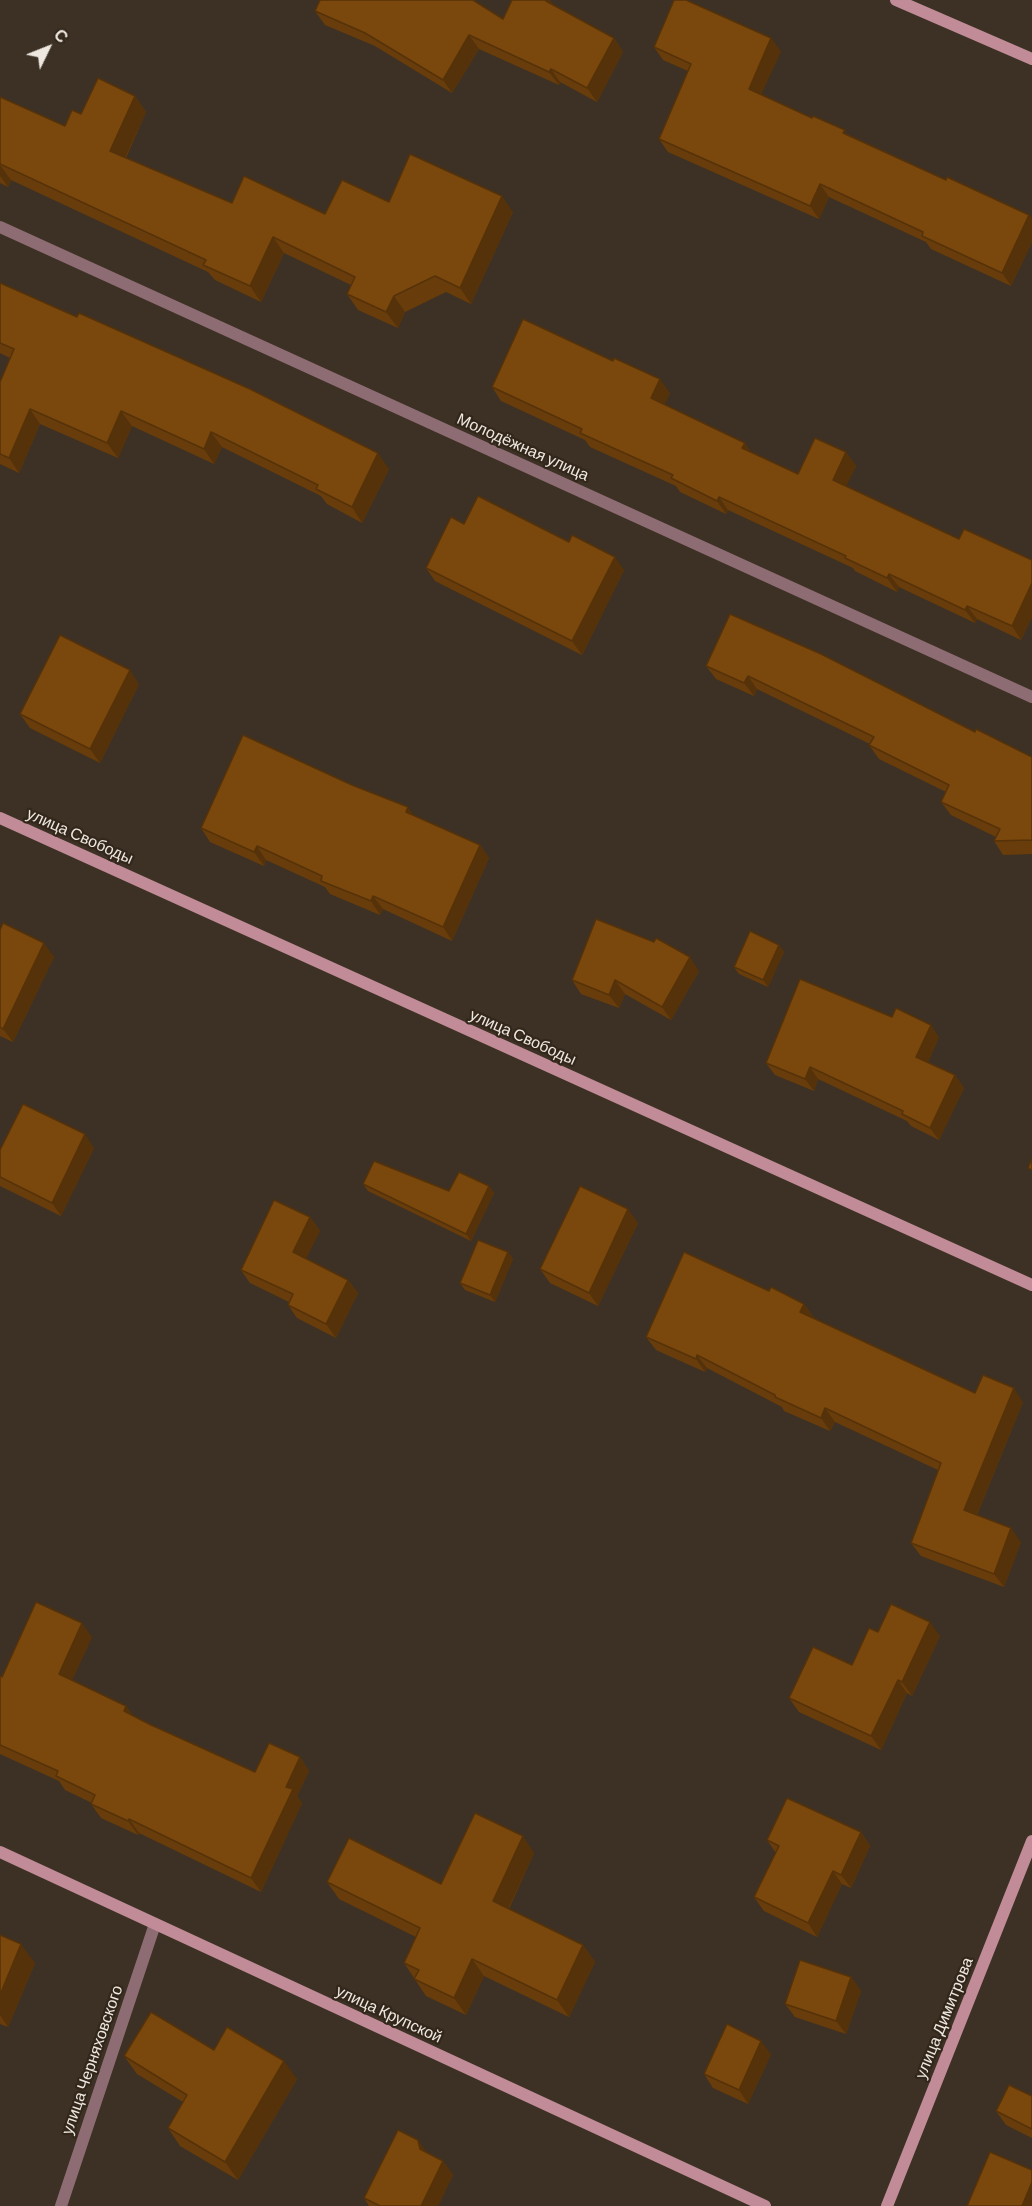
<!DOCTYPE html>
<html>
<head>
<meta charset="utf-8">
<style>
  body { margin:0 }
  #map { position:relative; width:1032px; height:2206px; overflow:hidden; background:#3c3124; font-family:Barlow,sans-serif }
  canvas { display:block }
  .north { position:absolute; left:18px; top:18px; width:60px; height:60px; -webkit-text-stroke:4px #32271a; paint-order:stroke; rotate:47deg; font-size:16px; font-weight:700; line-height:24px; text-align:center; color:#efe8e0 }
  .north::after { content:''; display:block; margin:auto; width:21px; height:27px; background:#efe8e0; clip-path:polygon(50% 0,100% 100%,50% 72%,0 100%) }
</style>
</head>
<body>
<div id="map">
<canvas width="1032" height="2206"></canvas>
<div class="north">С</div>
</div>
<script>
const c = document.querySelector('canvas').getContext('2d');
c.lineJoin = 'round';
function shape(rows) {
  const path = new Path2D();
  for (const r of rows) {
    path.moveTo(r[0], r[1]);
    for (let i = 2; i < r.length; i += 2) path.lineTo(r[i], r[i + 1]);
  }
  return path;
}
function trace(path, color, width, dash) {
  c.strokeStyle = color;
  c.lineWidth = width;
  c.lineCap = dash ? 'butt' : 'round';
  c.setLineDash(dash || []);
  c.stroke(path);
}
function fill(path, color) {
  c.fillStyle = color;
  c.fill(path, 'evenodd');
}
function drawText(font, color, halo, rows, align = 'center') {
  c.font = font + ' Barlow,sans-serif';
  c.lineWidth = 4.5;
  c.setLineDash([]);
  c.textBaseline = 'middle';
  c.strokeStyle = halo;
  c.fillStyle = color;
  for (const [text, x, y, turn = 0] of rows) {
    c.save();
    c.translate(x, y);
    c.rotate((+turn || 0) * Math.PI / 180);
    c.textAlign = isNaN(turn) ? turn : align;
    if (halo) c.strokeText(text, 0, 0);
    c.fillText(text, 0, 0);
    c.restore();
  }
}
trace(shape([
  [0,227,1032,697],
  [61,2206,155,1924]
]), '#8e6c73', 12);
trace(shape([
  [896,0,1032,59],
  [0,818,1032,1285],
  [0,1852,765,2206],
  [887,2206,1032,1841]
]), '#c18c97', 12);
fill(shape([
  [512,0,550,0,554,6,614,38,623,52,597,102,560,82,559,85,479,49,452,93,375,46,325,25,315,11,503,19],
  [654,47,781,51,761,94,946,180,1029,215,1032,219,1032,242,1011,286,931,249,926,242,829,197,819,219,668,152,659,139,688,71,663,60],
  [135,96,146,112,126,158,232,203,325,214,389,202,513,212,471,304,446,292,405,312,398,328,358,310,347,294,351,285,284,253,261,302,215,280,208,272,11,180,8,187,0,183,0,97,65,126,81,114],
  [0,283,389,469,362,523,327,504,321,496,222,447,214,464,132,426,118,458,40,424,19,473,0,464,0,382,10,358,0,353],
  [492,387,670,393,664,405,745,443,751,452,798,474,846,452,856,466,846,486,959,539,1032,560,1032,617,1021,640,977,619,975,623,899,587,897,592,855,571,853,568,728,510,726,514,680,492,676,486,590,447,585,440,501,401],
  [464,524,569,542,624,570,582,655,435,581,426,568],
  [706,666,975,732,1032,757,1032,854,1003,855,994,841,996,837,951,815,941,802,946,792,879,759,869,745,870,744,757,689,754,696,716,679],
  [139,684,100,763,30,728,20,714],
  [413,815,480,845,489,858,452,941,383,909,380,915,330,894,325,887,266,860,264,866,210,842,201,828],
  [0,930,54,957,13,1042,0,1036],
  [654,942,699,971,671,1020,625,994,619,1008,581,994,572,980],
  [779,945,784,952,768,987,739,974,734,967],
  [939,1037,928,1062,955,1075,964,1088,939,1140,911,1126,907,1121,818,1079,814,1091,775,1075,766,1063],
  [94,1148,61,1216,0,1186,0,1150],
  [363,1184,449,1191,489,1186,494,1193,471,1241,368,1191],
  [310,1217,320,1231,306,1258,348,1280,358,1293,336,1338,297,1318,288,1305,289,1302,250,1283,241,1270],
  [638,1223,598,1306,550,1283,540,1269],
  [508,1252,513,1259,495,1302,465,1290,460,1283],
  [769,1291,804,1304,814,1318,975,1393,1023,1402,977,1515,1021,1542,1004,1587,921,1556,911,1543,938,1470,835,1422,830,1431,784,1411,782,1407,707,1368,705,1372,656,1350,646,1337],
  [878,1632,940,1636,912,1696,907,1693,881,1750,799,1712,789,1698,852,1665],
  [92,1637,72,1680,126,1706,133,1716,149,1724,255,1772,300,1757,309,1771,297,1796,302,1803,261,1892,139,1833,138,1835,101,1818,91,1804,92,1803,65,1790,59,1781,0,1754,0,1676,2,1677],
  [861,1832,870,1846,851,1888,842,1884,817,1937,764,1911,754,1897,776,1853,767,1840],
  [534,1853,509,1909,583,1945,595,1962,569,2017,484,1976,466,2015,426,1996,404,1963,416,1937,339,1899,327,1882,441,1884],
  [0,1935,35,1963,8,2027,0,2024],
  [851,1977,861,1991,846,2034,795,2017,785,2004],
  [214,2050,297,2079,238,2180,180,2146,168,2128,183,2102,137,2074,124,2056],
  [771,2054,748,2104,713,2088,704,2074],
  [1032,2096,1032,2138,1006,2125,996,2111],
  [427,2153,443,2161,453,2175,438,2206,369,2206,364,2198]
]), '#693d0b');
fill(shape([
  [546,0,550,0,557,10,546,1],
  [469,35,479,49,452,93,443,80],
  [614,38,623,52,597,102,587,88],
  [771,38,781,51,758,102,749,89],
  [551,69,560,82,559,85,549,72],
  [135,96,146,112,121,167,110,151],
  [0,165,11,180,8,187,0,176],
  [820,184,829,197,819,219,810,206],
  [502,196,513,212,471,304,460,288],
  [1029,215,1032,219,1032,242,1011,286,1002,273],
  [273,237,284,253,261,302,250,286],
  [394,296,405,312,398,328,386,312],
  [660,379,670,393,661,412,651,398],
  [30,409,40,424,19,473,9,458],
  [121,411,132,426,118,458,107,443],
  [211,432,222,447,214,464,204,449],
  [745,443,754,457,742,448],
  [846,452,856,466,843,493,833,480],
  [378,453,389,469,362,523,352,507],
  [719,497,728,510,726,514,717,501],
  [615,557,624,570,582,655,572,641],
  [889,574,899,587,897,592,887,578],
  [1032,583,1032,617,1021,640,1012,626],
  [967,606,977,619,975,623,965,610],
  [130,670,139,684,100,763,90,749],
  [748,676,757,689,754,696,744,683],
  [408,807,418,821,406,812],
  [480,845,489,858,452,941,443,927],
  [257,846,266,860,264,866,254,852],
  [373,896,383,909,380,915,371,901],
  [44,943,54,957,13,1042,3,1029],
  [779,945,784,952,768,987,763,980],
  [690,957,699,971,671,1020,662,1007],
  [615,980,625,994,619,1008,609,995],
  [931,1025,939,1037,925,1069,916,1057],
  [810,1067,818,1079,814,1091,805,1079],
  [955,1075,964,1088,939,1140,930,1128],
  [85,1134,94,1148,61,1216,52,1203],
  [489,1186,494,1193,471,1241,466,1234],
  [628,1209,638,1223,598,1306,589,1293],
  [310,1217,320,1231,303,1265,293,1252],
  [508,1252,513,1259,495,1302,490,1295],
  [348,1280,358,1293,336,1338,326,1324],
  [804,1304,814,1318,810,1326,800,1312],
  [697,1355,707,1368,705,1372,696,1359],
  [1014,1388,1023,1402,973,1524,964,1510],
  [825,1408,835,1422,830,1431,821,1418],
  [1011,1528,1021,1542,1004,1587,994,1574],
  [930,1622,940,1636,912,1696,902,1682],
  [82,1623,92,1637,69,1687,59,1674],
  [898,1680,907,1693,881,1750,871,1736],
  [126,1706,136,1720,124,1711],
  [300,1757,309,1771,297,1796,302,1803,261,1892,251,1878,286,1787],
  [129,1819,139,1833,138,1835,128,1821],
  [861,1832,870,1846,851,1888,841,1875],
  [523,1836,534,1853,504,1918,493,1901],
  [833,1871,842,1884,817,1937,808,1923],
  [21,1944,35,1963,8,2027,0,2015,0,1995],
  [583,1945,595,1962,569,2017,557,2000],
  [472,1959,484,1976,466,2015,454,1998],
  [851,1977,861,1991,846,2034,836,2021],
  [761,2041,771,2054,748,2104,739,2090],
  [284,2061,297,2079,238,2180,225,2162],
  [418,2140,427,2153,420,2149],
  [443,2161,453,2175,438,2206,421,2206],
  [1032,2182,1032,2206,1022,2206]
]), '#553209');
const building = shape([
  [320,0,473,0,503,19,512,0,546,0,546,1,614,38,587,88,551,69,549,72,469,35,443,80,365,33,315,11,320,0],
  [674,0,686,0,771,38,749,89,812,118,813,116,845,130,843,133,946,180,947,177,1029,215,1002,273,922,236,923,232,820,184,810,206,659,139,691,64,654,47,674,0],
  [98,78,135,96,110,151,232,203,244,176,325,214,342,180,389,202,410,154,502,196,460,288,435,276,394,296,386,312,347,294,355,277,273,237,250,286,203,265,206,260,0,164,0,97,65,126,72,110,81,114,98,78],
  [0,283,77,317,79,313,250,389,378,453,352,507,316,489,318,485,211,432,204,449,121,411,107,443,30,409,9,458,0,454,0,382,14,349,0,343,0,283],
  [523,319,613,361,614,358,660,379,651,398,745,443,742,448,798,474,815,438,846,452,833,480,959,539,964,529,1032,560,1032,583,1012,626,967,606,965,610,889,574,887,578,845,558,846,556,719,497,717,501,671,478,673,475,580,433,582,429,492,387,523,319],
  [478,496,569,542,572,535,615,557,572,641,426,568,451,517,464,524,478,496],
  [730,614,821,654,975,732,976,729,1032,757,1032,840,994,841,1000,829,941,802,949,785,869,745,874,737,748,676,744,683,706,666,730,614],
  [60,635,130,670,90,749,20,714,60,635],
  [243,735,352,785,408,807,406,812,480,845,443,927,373,896,371,901,321,881,322,876,257,846,254,852,201,828,243,735],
  [596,919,654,942,656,938,690,957,662,1007,615,980,609,995,572,980,596,919],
  [3,923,44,943,3,1029,0,1027,0,930,3,923],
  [750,931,779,945,763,980,734,967,750,931],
  [800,979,892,1017,896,1008,931,1025,916,1057,955,1075,930,1128,902,1114,903,1111,810,1067,805,1079,766,1063,800,979],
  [23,1104,85,1134,52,1203,0,1177,0,1150,23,1104],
  [1032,1159,1032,1170,1028,1168,1032,1159],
  [374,1161,449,1191,459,1172,489,1186,466,1234,363,1184,374,1161],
  [580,1186,628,1209,589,1293,540,1269,580,1186],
  [274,1200,310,1217,293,1252,348,1280,326,1324,288,1305,293,1294,241,1270,274,1200],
  [478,1240,508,1252,490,1295,460,1283,478,1240],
  [684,1252,769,1291,771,1287,804,1304,800,1312,975,1393,983,1375,1014,1388,964,1510,1011,1528,994,1574,911,1543,941,1463,825,1408,821,1418,775,1397,775,1395,697,1355,696,1359,646,1337,684,1252],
  [36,1602,82,1623,59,1674,126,1706,124,1711,149,1724,255,1772,269,1743,300,1757,286,1787,293,1789,251,1878,129,1819,128,1821,91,1804,95,1795,56,1776,58,1771,0,1745,0,1676,2,1677,36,1602],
  [891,1604,930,1622,902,1682,898,1680,871,1736,789,1698,813,1647,852,1665,869,1628,878,1632,891,1604],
  [787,1798,861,1832,841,1875,833,1871,808,1923,754,1897,779,1846,767,1840,787,1798],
  [475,1813,523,1836,493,1901,583,1945,557,2000,472,1959,454,1998,414,1979,419,1970,404,1963,420,1928,327,1882,349,1838,441,1884,475,1813],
  [0,1935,21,1944,0,1995,0,1935],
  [800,1960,851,1977,836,2021,785,2004,800,1960],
  [151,2012,214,2050,227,2027,284,2061,225,2162,168,2128,187,2095,124,2056,151,2012],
  [727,2024,761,2041,739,2090,704,2074,727,2024],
  [1009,2085,1032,2096,1032,2129,996,2111,1009,2085],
  [398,2130,418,2140,420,2149,443,2161,421,2206,380,2206,364,2198,398,2130],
  [990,2152,1032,2170,1032,2182,1022,2206,967,2206,990,2152]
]);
fill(building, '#7a470d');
trace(building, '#553209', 1.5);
drawText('16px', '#efe8e0', '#32271a', [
  ["Молодёжная улица",523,447,24],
  ["улица Свободы",80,836,24],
  ["улица Свободы",523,1037,24],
  ["улица Крупской",389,2014,25],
  ["улица Димитрова",944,2018,-68],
  ["улица Черняховского",92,2060,-71]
]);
</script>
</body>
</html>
